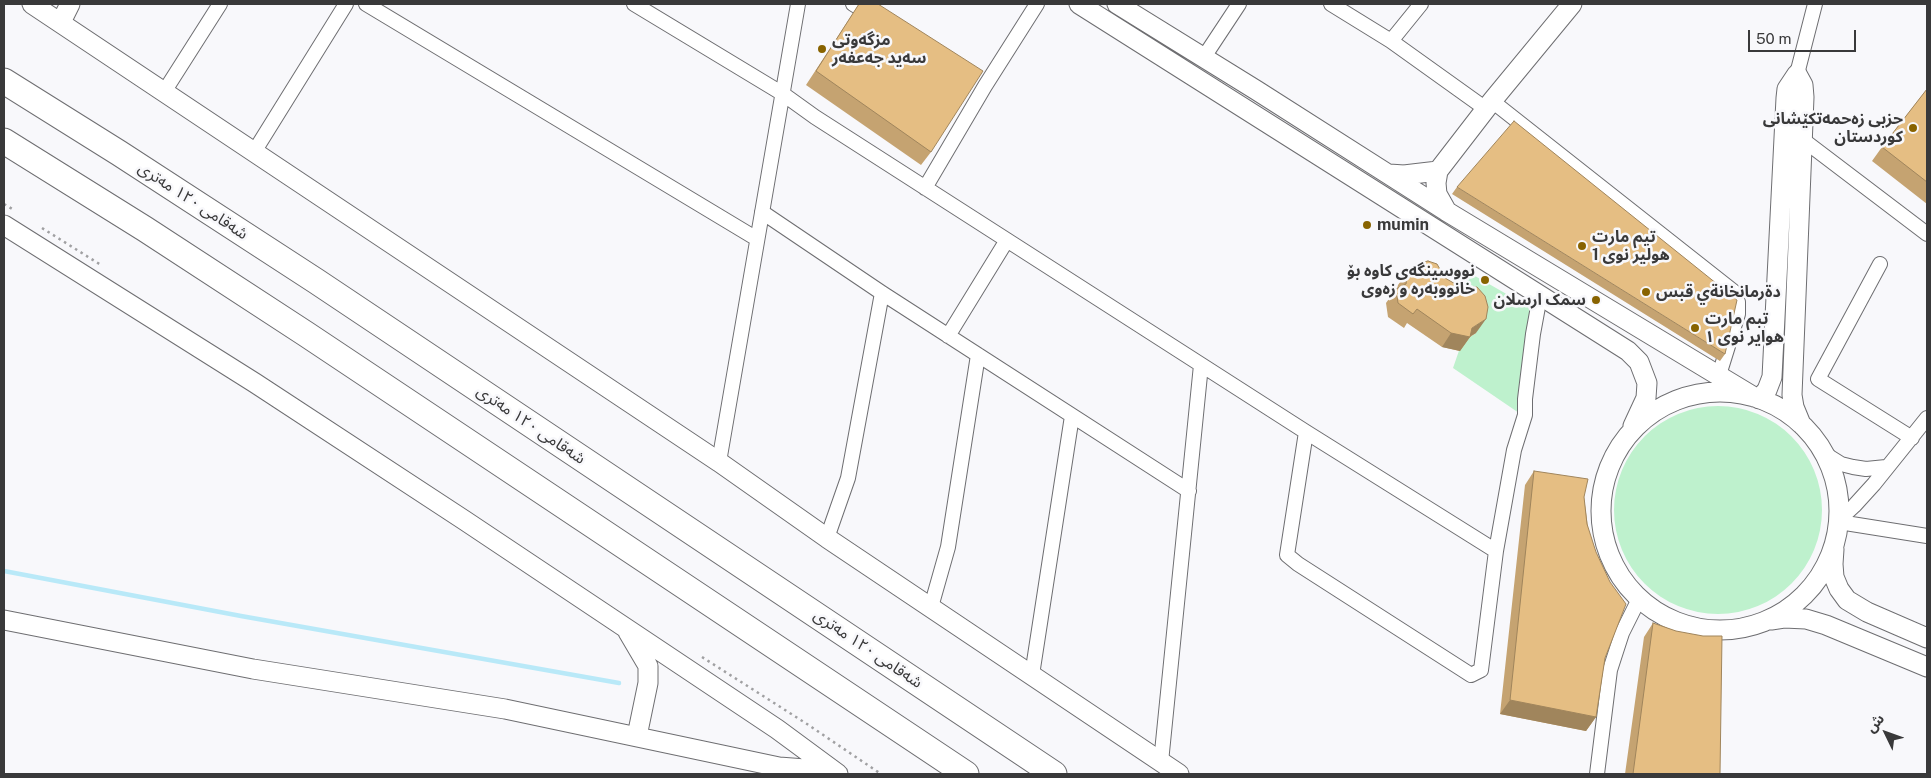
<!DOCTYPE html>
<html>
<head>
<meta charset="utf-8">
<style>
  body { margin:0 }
  #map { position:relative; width:1931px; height:778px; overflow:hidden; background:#f8f8fb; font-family:"Public Sans","Noto Sans Arabic",sans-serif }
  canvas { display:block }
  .frame { position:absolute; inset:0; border:5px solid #39393a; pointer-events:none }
  .north { position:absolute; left:1861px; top:708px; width:50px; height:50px; -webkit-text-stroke:4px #f8f8fb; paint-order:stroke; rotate:312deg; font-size:14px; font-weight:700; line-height:20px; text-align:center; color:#39393a }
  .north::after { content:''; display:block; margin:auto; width:18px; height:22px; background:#39393a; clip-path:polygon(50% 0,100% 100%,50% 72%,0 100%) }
  .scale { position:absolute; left:1748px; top:30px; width:108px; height:22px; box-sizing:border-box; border:2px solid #39393a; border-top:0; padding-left:6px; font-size:15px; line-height:18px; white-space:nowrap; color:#39393a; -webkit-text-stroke:4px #f8f8fb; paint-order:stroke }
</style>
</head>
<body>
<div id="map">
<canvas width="1931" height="778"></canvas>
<div class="frame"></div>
<div class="north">ش</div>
<div class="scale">50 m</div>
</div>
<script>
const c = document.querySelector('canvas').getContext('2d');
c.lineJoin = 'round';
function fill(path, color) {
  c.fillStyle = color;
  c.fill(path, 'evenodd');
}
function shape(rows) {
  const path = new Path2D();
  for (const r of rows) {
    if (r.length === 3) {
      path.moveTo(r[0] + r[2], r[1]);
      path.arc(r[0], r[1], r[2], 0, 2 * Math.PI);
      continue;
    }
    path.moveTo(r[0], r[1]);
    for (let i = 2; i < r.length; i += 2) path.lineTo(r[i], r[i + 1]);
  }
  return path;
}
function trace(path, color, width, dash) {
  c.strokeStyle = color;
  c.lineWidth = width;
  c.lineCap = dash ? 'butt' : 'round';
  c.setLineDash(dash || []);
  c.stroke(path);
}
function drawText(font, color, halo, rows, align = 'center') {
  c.font = font + ' "Public Sans","Noto Sans Arabic",sans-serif';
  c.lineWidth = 5;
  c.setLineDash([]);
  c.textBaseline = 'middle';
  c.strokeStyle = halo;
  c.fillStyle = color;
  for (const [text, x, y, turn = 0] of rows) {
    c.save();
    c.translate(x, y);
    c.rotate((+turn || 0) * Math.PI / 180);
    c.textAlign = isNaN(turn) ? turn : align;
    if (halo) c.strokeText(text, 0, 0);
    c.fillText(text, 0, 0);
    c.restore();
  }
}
fill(shape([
  [1468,272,1531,308,1519,413,1453,368,1462,342,1476,333,1478,321,1451,301],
  [1718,510,104]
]), '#bef1cd');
trace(shape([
  [4,571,241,616,619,683]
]), '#b9e9f8', 4.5);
const street = shape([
  [366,4,757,239],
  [634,4,783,94,815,117,1306,432,1496,551],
  [853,4,871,15],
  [1331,4,1391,41,1486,109],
  [1391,41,1421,4],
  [1204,57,1239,4],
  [1797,74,1815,4],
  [164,92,220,4],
  [1492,101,1733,291,1738,302,1738,314,1719,375],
  [1802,139,1927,234],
  [254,152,346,4],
  [925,188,985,86,1037,4],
  [762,212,882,293,1189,491],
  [1880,264,1818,379,1912,438],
  [948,336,1007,240],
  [1306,432,1287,555,1298,564,1471,675,1481,670,1496,551,1514,450,1525,415,1525,399,1533,334,1540,296],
  [1825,454,1841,464,1853,467,1866,469,1886,467],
  [719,462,798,4],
  [1839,520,1854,506,1874,484,1927,418],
  [1839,522,1927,536],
  [827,538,848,478,882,293],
  [931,607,948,547,978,355],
  [1032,675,1072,416],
  [1161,762,1201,365],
  [1597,774,1610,670,1622,633,1639,599]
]);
const secondary = shape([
  [32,4,719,462,827,538,1179,774],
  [1079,4,1628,351,1639,362,1647,383,1646,398,1633,426],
  [1117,4,1256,90,1446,211,1754,397],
  [61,22,70,4],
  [1389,174,1404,175,1438,171],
  [1446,210,1437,194,1436,183,1438,171,1492,101,1572,4],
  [4,225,255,383,464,520,777,729,838,774],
  [1720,511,119],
  [1759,399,1767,390,1772,377,1786,98,1787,89,1797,74,1803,85,1804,97,1792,395,1794,407,1801,424],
  [1834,549,1833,564,1834,577,1839,589,1847,600,1867,612,1927,638],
  [4,620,253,669,505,709,779,767,831,771],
  [1771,620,1784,618,1806,619,1826,625,1927,667],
  [628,632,648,666,648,683,637,736]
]);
const highway = shape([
  [4,81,119,153,316,281,1054,774],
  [4,141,145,229,306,334,966,774]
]);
trace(street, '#6e6e71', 16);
trace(secondary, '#6e6e71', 21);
trace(highway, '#6e6e71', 27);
trace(shape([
  [4,204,14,210],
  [42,228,101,265],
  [702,657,807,724,881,774]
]), '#a0a0a2', 2.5, [2.5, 4]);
trace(street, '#fff', 14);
trace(secondary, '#fff', 19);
trace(highway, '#fff', 25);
fill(shape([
  [859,4,931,152,921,165,806,85],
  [1927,89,1927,204,1872,161,1882,147],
  [1457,187,1725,354,1720,361,1452,194],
  [1408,271,1476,333,1470,337,1460,351,1442,347,1407,323,1404,328,1388,317,1386,303,1396,289,1397,289,1398,285],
  [1534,471,1584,497,1605,658,1596,717,1586,731,1500,714,1525,485],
  [1653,623,1720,774,1625,774,1644,637]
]), '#c5a371');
fill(shape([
  [1486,319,1476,333,1469,337,1470,337,1460,351,1442,347,1451,333,1472,328],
  [1510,700,1596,717,1586,731,1500,714]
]), '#a0855c');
const building = shape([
  [859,4,878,4,983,71,931,152,816,71,859,4],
  [1927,89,1927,182,1882,147,1927,89],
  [1514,121,1737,300,1725,354,1457,187,1514,121],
  [1428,261,1437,264,1445,278,1464,289,1469,287,1477,287,1485,296,1488,307,1486,319,1472,328,1470,337,1451,333,1417,309,1413,314,1398,303,1396,289,1406,284,1408,271,1416,264,1428,261],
  [1534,471,1588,479,1584,497,1587,524,1596,552,1610,582,1626,604,1605,658,1596,717,1510,700,1534,471],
  [1653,623,1676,631,1703,636,1722,636,1720,774,1633,774,1653,623]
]);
fill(building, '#e5be83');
trace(building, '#a0855c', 1);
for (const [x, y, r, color] of [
  [822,49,5,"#886300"],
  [1913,128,5,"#886300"],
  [1367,225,5,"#886300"],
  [1582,246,5,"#886300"],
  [1485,280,5,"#886300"],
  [1646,292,5,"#886300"],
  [1596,300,5,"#886300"],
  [1695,328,5,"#886300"]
]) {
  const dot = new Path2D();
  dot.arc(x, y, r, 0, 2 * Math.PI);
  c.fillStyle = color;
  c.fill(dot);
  trace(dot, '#f8f8fb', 2);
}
drawText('bold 16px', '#39393a', '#f8f8fb', [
  ["مزگەوتی",832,40],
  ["سەید جەعفەر",832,58],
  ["حزبی زه‌حمه‌تكێشانی",1903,119,"right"],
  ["كوردستان",1903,137,"right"],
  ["mumin",1377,225],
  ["تيم مارت",1592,237],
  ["هولير نوى 1",1592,255],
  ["نووسینگەی کاوە بۆ",1475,271,"right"],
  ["خانووبەرە و زەوی",1475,289,"right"],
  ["دةرمانخانةي قبس",1656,292],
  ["سمک ارسلان",1586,300,"right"],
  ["تبم مارت",1705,319],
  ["هواير نوى ١",1705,337]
], 'left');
drawText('16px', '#39393a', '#f8f8fb', [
  ["شەقامی ١٢٠ مەتری",193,201,33],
  ["شەقامی ١٢٠ مەتری",531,425,34],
  ["شەقامی ١٢٠ مەتری",868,649,34]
]);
</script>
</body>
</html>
